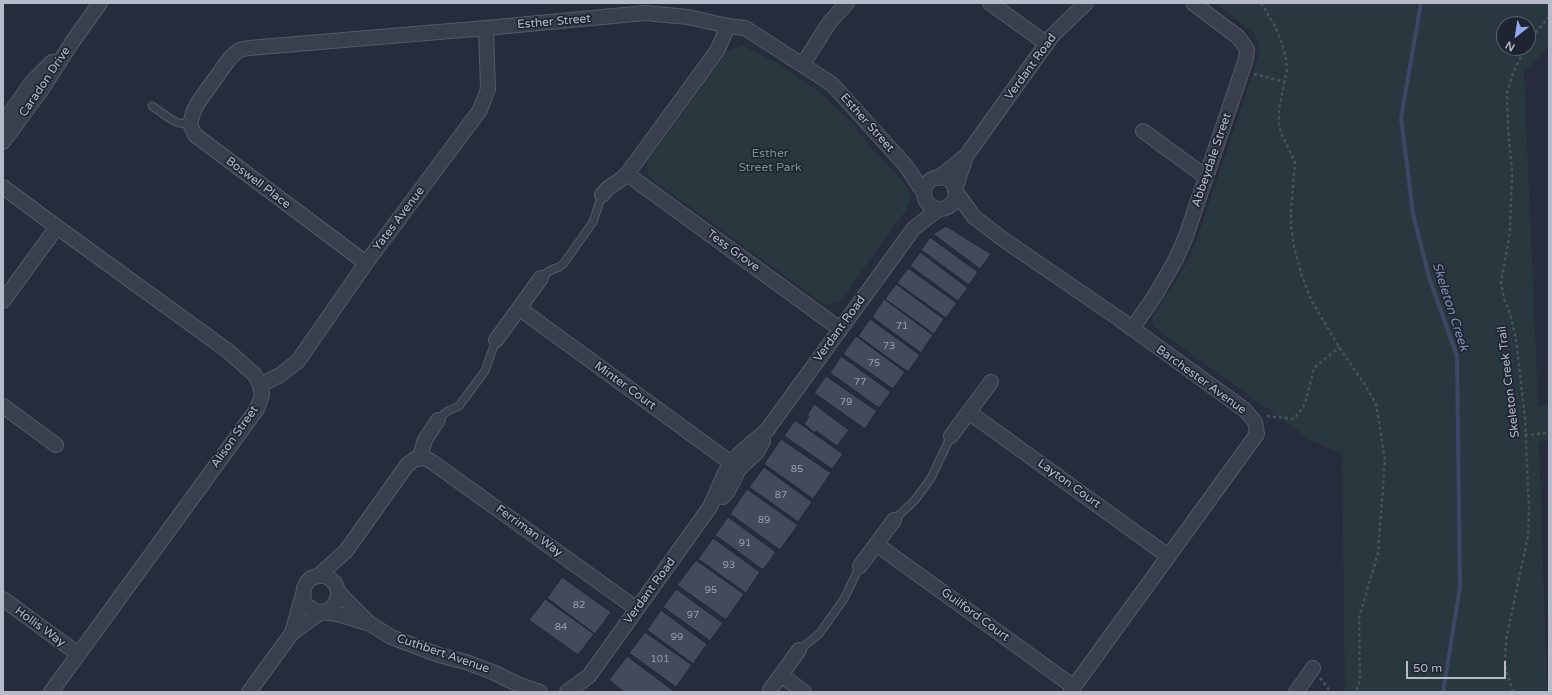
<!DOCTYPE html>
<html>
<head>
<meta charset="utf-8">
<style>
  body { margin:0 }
  #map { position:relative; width:1552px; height:695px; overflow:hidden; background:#272c3d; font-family:"Varela Round",sans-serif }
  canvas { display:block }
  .frame { position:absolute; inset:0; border:4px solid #b7bac8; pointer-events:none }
  .north { position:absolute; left:1496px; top:16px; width:40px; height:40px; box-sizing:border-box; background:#1f2433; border:1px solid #5c606f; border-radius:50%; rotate:210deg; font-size:11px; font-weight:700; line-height:16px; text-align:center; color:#b7bac8 }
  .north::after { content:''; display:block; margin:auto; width:14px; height:18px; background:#94a7f0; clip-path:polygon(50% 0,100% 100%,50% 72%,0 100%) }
  .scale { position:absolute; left:1406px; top:661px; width:100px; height:18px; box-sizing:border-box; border:2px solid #b7bac8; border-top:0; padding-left:5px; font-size:12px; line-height:14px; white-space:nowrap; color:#b7bac8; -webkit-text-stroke:3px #1f2433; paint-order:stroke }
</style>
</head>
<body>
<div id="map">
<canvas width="1552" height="695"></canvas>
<div class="frame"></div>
<div class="north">N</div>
<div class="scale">50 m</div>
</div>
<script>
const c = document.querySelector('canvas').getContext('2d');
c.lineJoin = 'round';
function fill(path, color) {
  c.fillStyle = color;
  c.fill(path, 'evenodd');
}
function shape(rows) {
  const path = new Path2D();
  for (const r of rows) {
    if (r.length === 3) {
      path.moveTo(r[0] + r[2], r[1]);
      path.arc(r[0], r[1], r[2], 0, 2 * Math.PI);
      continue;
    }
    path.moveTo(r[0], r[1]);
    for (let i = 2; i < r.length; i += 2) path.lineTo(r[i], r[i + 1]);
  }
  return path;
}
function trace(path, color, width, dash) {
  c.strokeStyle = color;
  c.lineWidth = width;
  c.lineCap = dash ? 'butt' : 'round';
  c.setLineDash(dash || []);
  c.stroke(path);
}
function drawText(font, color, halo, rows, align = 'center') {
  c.font = font + ' "Varela Round",sans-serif';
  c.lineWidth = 3.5;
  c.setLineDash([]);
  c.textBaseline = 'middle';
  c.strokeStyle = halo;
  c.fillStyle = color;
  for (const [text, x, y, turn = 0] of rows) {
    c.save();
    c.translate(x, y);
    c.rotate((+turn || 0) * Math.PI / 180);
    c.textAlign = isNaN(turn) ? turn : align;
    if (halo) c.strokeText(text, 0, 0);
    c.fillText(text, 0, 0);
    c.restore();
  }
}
fill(shape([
  [1215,3,1549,3,1549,46,1524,72,1538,405,1549,405,1549,441,1539,441,1547,692,1345,692,1342,453,1312,441,1153,326,1152,318,1182,272,1193,250,1257,62,1260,52,1258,41,1254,33],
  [1504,24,1528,24,1528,48,1504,48],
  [743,46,779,64,823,95,850,121,874,151,902,181,911,194,910,201,906,210,839,302,825,305,649,177,647,162,728,51]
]), '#29383e');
trace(shape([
  [1421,3,1401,118,1413,214,1429,277,1457,356,1460,587,1443,692]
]), '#3d4765', 4);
const building = shape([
  [946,226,991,254,980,269,933,234,946,226],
  [930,237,978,272,969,285,921,250,930,237],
  [920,252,968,288,958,301,910,266,920,252],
  [908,268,957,303,946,318,897,283,908,268],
  [896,284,944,319,934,334,885,299,896,284],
  [884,299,933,335,921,353,872,317,884,299],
  [870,319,920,355,908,372,858,336,870,319],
  [856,336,905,372,893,389,843,354,856,336],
  [841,356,891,392,879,408,830,373,841,356],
  [826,376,877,411,865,429,814,393,826,376],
  [814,404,849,430,837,446,816,431,815,433,804,424,809,416,807,415,814,404],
  [795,420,843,454,832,469,784,436,795,420],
  [781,439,831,473,813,499,764,464,781,439],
  [764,467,812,502,798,522,749,487,764,467],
  [747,489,798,525,780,550,730,514,747,489],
  [728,517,776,552,763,570,715,535,728,517],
  [713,538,760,572,746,593,698,559,713,538],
  [696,560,744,594,726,620,677,585,696,560],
  [562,577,611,612,595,634,547,598,562,577],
  [676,589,723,623,710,641,663,607,676,589],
  [545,599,594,634,578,655,529,620,545,599],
  [661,610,707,644,693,664,647,630,661,610],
  [645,632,692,665,676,687,629,653,645,632],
  [627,656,674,691,673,692,624,692,609,680,627,656]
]);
fill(building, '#434a5c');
trace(building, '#212635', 1);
const service = shape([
  [152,106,172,120,179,123,190,124],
  [541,278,549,271,559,267,564,263,593,222,602,195],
  [438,420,446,412,459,406,485,371,496,340],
  [894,520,915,500,931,478,951,436],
  [799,650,819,634,844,599,860,566]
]);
const minor = shape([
  [990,3,1047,44],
  [803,64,829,23,847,3],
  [3,123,32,82,52,62],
  [1143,131,1206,177],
  [3,142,42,89,73,41,100,3],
  [627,174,840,329],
  [940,193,16],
  [938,178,966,156],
  [3,187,57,227,228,351,255,375,260,385,262,395,257,409,51,692],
  [955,190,966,156,1052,36,1086,3],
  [956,192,974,217,1004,240,1118,318,1245,410,1255,422,1257,434,1070,692],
  [602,195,608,188,620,180,627,174,717,51,728,26],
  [366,263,195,135,190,124,193,113,197,104,230,58,239,50,249,48,486,28,645,13,688,17,728,26,745,28,832,84,906,166,924,193],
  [3,301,57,227],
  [520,309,738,468],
  [1132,329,1156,294,1176,259,1186,236,1246,59,1247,49,1238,37,1193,3],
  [496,340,541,278],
  [260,385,280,375,298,361,366,263,480,110,488,89,486,28],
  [3,406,56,445],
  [970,413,1168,556],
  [951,436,991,382],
  [419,459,425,440,438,420],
  [723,497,728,491,739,469,757,452,763,441],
  [876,544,1074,687],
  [860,566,894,520],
  [318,576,346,551,407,465,415,459,425,458,432,462,637,609],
  [339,593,369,623,391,637,439,655,466,662,495,673,517,684,540,692],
  [3,599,78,654],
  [323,612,331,609,335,604,339,593,335,583,330,579,325,576,318,576,311,578,307,582,304,588,303,599,306,605,317,612,338,614,367,623],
  [292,633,303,594],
  [781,675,804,692],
  [770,690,799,650],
  [249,692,292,633,321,612],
  [567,692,589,676,710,507,725,473,731,463,740,453,767,430,914,228,939,209],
  [1296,692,1313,668]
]);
trace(service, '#555a68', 9);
trace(minor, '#555a68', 16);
trace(shape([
  [1261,3,1275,26,1282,43,1286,59,1287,70,1279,109,1279,123,1281,133,1295,162,1291,211,1291,225,1294,247,1301,273,1311,300,1339,347,1365,385,1376,404,1385,460,1378,553,1359,618,1360,680,1356,692],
  [1528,42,1549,17],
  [1254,74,1285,82],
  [1267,416,1294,419,1305,404,1314,368,1339,347],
  [1525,435,1549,433],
  [1320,678,1331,692],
  [1513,692,1505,665,1506,640,1528,536,1529,509,1525,418,1516,339,1510,313,1504,299,1501,282,1510,232,1512,172,1508,128,1507,93,1513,73,1525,48]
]), '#47555b', 2.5, [3, 3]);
trace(service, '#3a3f4e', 7);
trace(minor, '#3a3f4e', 14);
drawText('10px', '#9a9ead', null, [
  ["71",902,326],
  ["73",889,346],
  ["75",874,363],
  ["77",860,382],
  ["79",846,402],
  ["85",797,469],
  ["87",781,495],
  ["89",764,520],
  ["91",745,543],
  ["93",729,565],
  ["95",711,590],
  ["82",579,605],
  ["97",693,615],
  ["84",561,627],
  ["99",677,637],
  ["101",660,659]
]);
drawText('12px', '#b7bac8', '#1f2433', [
  ["Esther Street",554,22,-5],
  ["Verdant Road",1031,67,-54],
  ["Caradon Drive",45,82,-56],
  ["Esther Street",867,123,48],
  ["Abbeydale Street",1212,160,-71],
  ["Boswell Place",258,183,37],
  ["Yates Avenue",399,219,-53],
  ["Tess Grove",733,251,36],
  ["Verdant Road",840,329,-54],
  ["Barchester Avenue",1201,380,36],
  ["Skeleton Creek Trail",1509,382,-97],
  ["Minter Court",625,386,36],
  ["Alison Street",235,437,-55],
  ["Layton Court",1069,484,36],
  ["Ferriman Way",529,531,36],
  ["Verdant Road",650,591,-54],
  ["Guilford Court",975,615,36],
  ["Hollis Way",40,627,36],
  ["Cuthbert Avenue",443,654,19]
]);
drawText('12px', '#709780', '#1f2433', [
  ["Esther",770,154],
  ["Street Park",770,168]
]);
drawText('italic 13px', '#808cae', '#1f2433', [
  ["Skeleton Creek",1450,307,72]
]);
</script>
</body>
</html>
